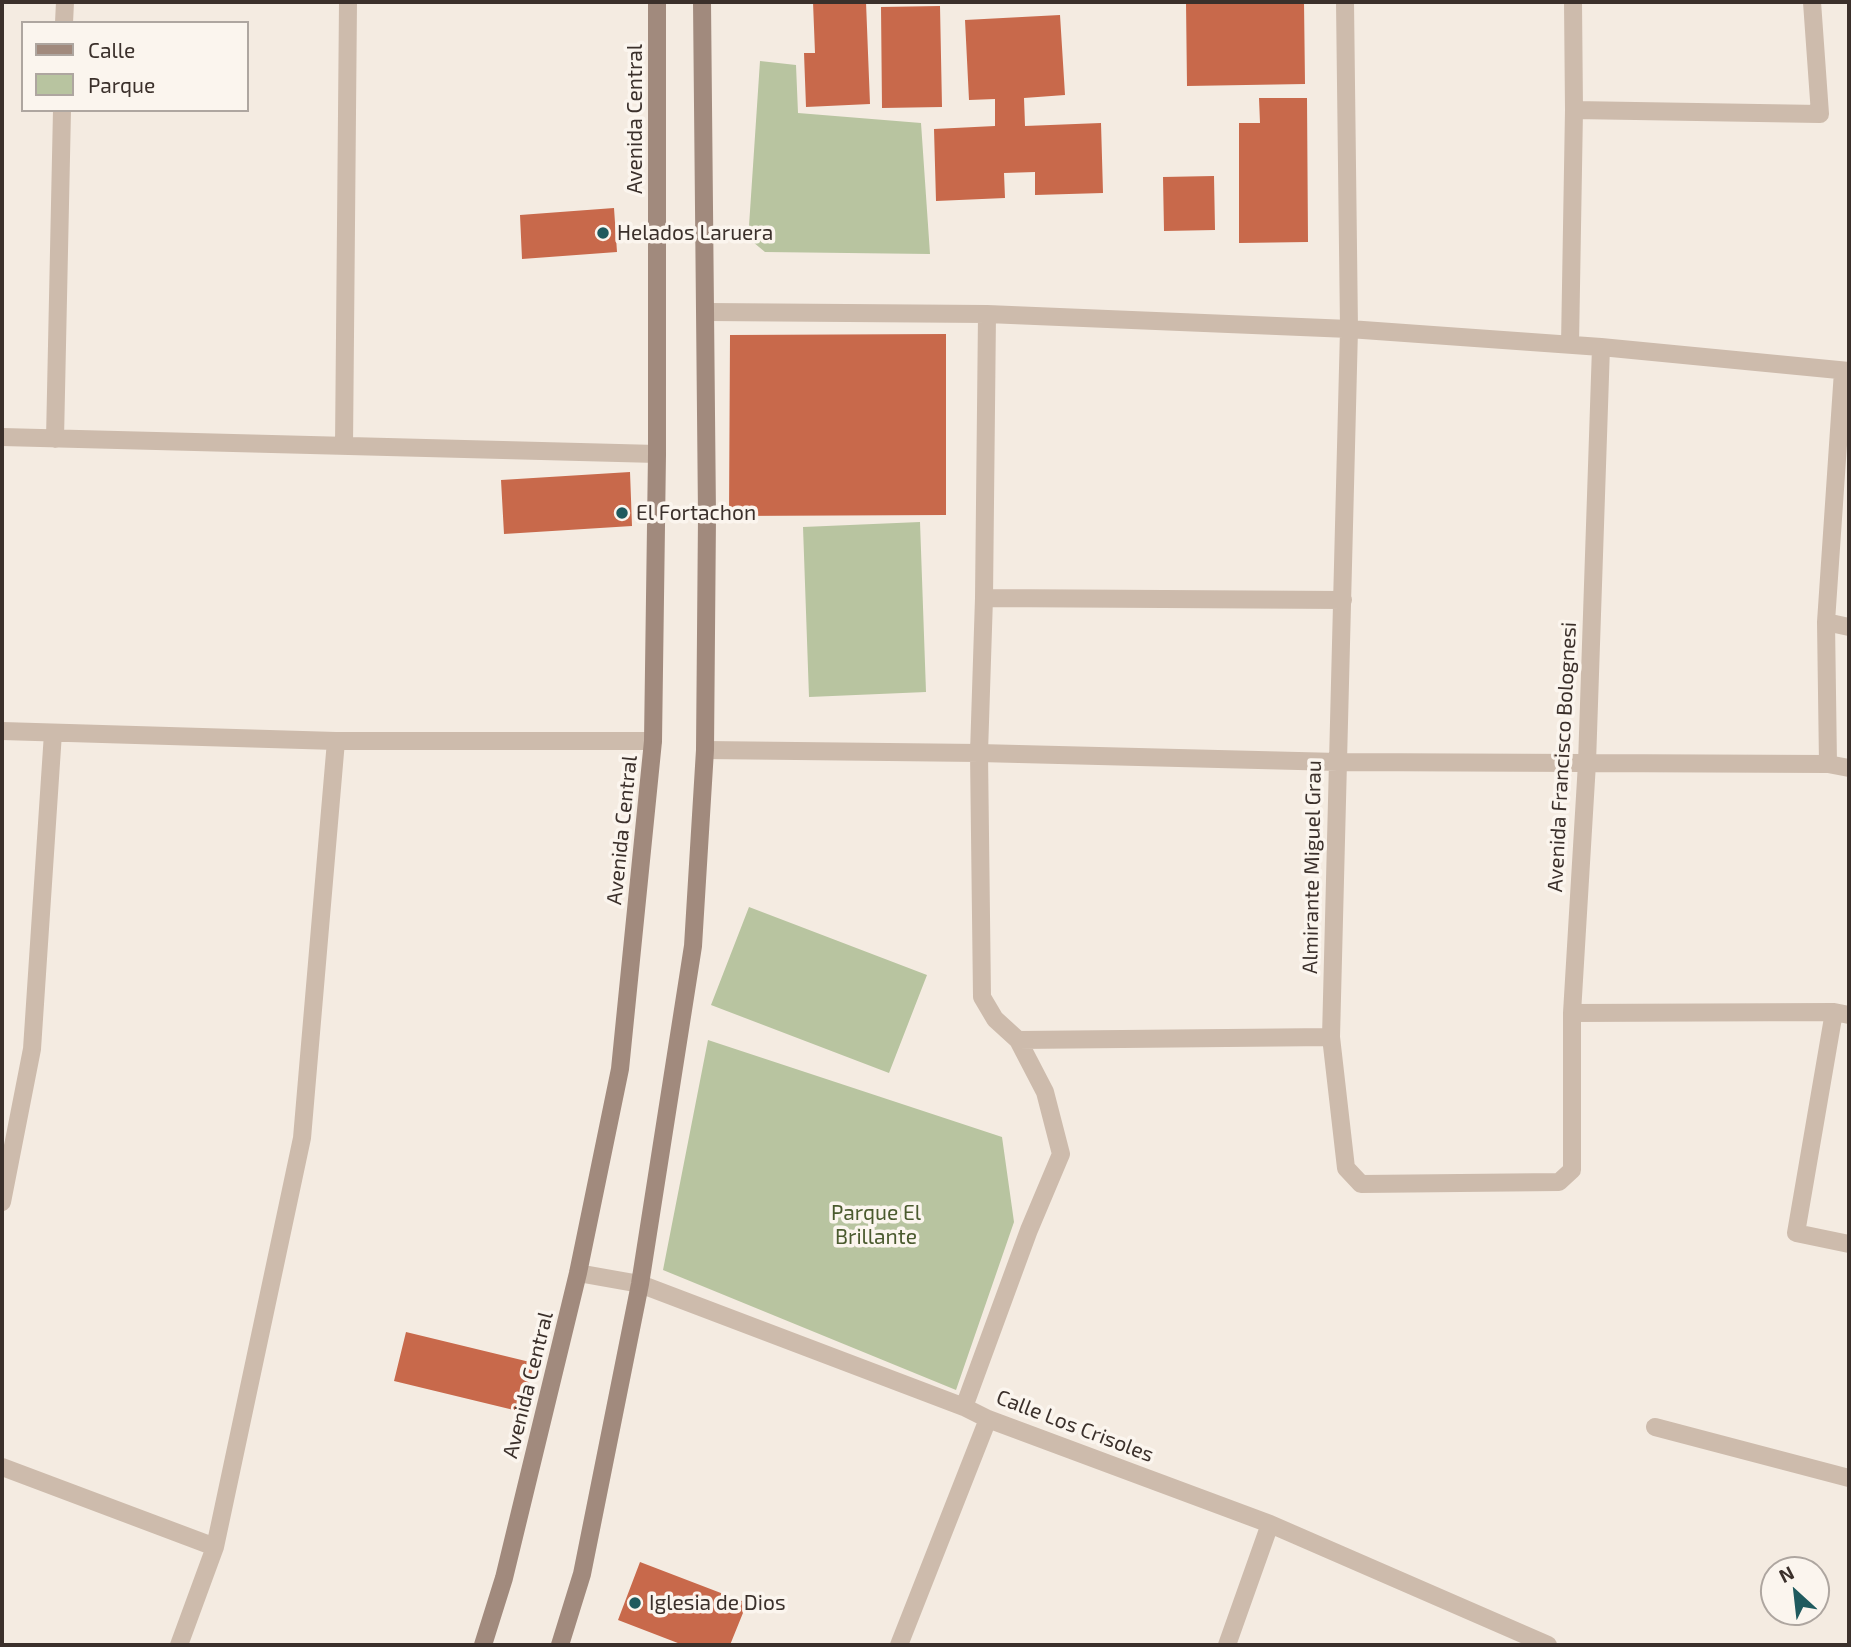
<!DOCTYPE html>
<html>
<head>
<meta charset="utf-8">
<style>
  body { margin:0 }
  #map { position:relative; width:1851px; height:1647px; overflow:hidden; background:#f4ebe1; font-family:"Exo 2",sans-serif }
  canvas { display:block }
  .frame { position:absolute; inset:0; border:4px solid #3b302b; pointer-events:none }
  .legend { position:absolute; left:21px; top:21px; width:228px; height:91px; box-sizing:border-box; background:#fbf5ee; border:2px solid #aea6a0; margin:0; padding:9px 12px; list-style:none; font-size:21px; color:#3b302b }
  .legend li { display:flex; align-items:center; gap:14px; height:35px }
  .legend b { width:35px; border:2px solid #aea6a0 }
  .north { position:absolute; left:1760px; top:1556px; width:70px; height:70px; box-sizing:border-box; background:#fbf5ee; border:2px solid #aea6a0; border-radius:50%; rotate:333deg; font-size:19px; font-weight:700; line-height:28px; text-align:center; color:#3b302b }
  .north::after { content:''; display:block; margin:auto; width:24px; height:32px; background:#1f5a5e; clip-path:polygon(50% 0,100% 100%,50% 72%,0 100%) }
</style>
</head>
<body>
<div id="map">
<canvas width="1851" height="1647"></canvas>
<div class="frame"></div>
<ul class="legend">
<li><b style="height:9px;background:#a18a7d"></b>Calle</li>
<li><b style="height:19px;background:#b8c4a0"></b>Parque</li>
</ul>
<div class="north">N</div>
</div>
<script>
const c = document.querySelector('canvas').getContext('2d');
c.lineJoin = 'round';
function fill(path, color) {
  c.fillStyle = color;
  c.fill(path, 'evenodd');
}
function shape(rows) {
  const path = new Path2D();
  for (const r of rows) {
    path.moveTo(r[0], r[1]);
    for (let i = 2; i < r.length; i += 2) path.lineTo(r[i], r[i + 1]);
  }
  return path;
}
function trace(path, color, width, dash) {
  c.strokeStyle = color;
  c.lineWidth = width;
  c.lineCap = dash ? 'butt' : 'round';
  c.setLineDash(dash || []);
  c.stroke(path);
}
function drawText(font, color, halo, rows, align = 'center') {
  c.font = font + ' "Exo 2",sans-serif';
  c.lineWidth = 7;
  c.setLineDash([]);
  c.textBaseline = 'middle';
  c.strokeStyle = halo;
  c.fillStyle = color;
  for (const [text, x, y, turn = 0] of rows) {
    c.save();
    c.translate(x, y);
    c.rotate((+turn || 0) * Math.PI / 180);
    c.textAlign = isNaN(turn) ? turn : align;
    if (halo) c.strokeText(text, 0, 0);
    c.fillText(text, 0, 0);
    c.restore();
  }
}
fill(shape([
  [760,61,796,65,798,113,921,123,930,254,765,252,753,242,749,226],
  [920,522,926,692,809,697,803,527],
  [749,907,927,975,889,1073,711,1005],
  [708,1040,1002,1137,1014,1222,956,1390,663,1270]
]), '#b8c4a0');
fill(shape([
  [813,2,866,2,870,104,806,107,804,53,815,53],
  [1186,2,1304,2,1305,84,1187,86],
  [940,6,942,107,882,108,881,7],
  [1060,15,1065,95,1024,98,1025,126,1101,123,1103,193,1035,195,1035,172,1004,173,1005,198,936,201,934,129,995,126,995,99,969,100,965,20],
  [1259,98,1307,98,1308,242,1239,243,1239,123,1260,123],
  [1214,176,1215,230,1164,231,1163,177],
  [614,208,617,252,522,259,520,215],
  [946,334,946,515,729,516,730,335],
  [630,472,632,526,504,534,501,480],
  [406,1332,534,1363,522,1412,394,1381],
  [640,1562,747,1603,730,1645,683,1645,618,1620]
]), '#c8694b');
trace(shape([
  [1345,2,1349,329,1331,1037,1346,1168,1361,1184,1559,1182,1572,1170,1572,1013,1587,763,1601,347],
  [64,23,65,2],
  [1574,110,1820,114,1812,2],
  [707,312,987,314,1349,329,1601,347,1849,371],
  [1570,345,1574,110,1573,2],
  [2,437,657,454],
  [55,439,62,110],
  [344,446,348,2],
  [984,598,1343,600],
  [1826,622,1849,627],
  [2,731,336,741,653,741],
  [705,750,979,753,1338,762,1828,764,1849,768],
  [1828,764,1826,622,1843,371],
  [1834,1012,1796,1233,1849,1244],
  [1572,1013,1834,1012,1849,1015],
  [1018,1040,1331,1037],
  [2,1202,32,1049,53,733],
  [578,1273,640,1284,964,1407,988,1419,1270,1524,1548,1645],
  [964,1407,1029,1230,1061,1154,1045,1092,1018,1040,995,1019,982,997,979,753,984,598,987,314],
  [1655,1427,1849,1478],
  [2,1467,215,1547],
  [179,1645,215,1547,302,1138,336,741],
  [899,1645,988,1419],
  [1227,1645,1270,1524]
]), '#cdbbac', 18);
trace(shape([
  [483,1645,504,1578,578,1273,620,1069,653,741,657,454,657,2],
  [560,1645,582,1574,640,1284,693,946,705,750,707,516,702,2]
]), '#a18a7d', 18);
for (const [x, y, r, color] of [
  [603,233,7,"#1f5a5e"],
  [622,513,7,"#1f5a5e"],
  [635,1603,7,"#1f5a5e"]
]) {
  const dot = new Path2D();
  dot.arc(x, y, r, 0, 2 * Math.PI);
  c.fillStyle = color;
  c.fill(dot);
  trace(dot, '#fbf5ee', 2.5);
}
drawText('21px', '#3b302b', '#fbf5ee', [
  ["Avenida Central",635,119,-90],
  ["Avenida Francisco Bolognesi",1562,757,-87],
  ["Avenida Central",622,830,-84],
  ["Almirante Miguel Grau",1312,867,-89],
  ["Avenida Central",528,1385,-76],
  ["Calle Los Crisoles",1075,1426,21]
]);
drawText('21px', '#3b302b', '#fbf5ee', [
  ["Helados Laruera",617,233],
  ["El Fortachon",636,513],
  ["Iglesia de Dios",649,1603]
], 'left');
drawText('21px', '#4a5a2e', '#fbf5ee', [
  ["Parque El",876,1213],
  ["Brillante",876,1237]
]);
</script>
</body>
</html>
